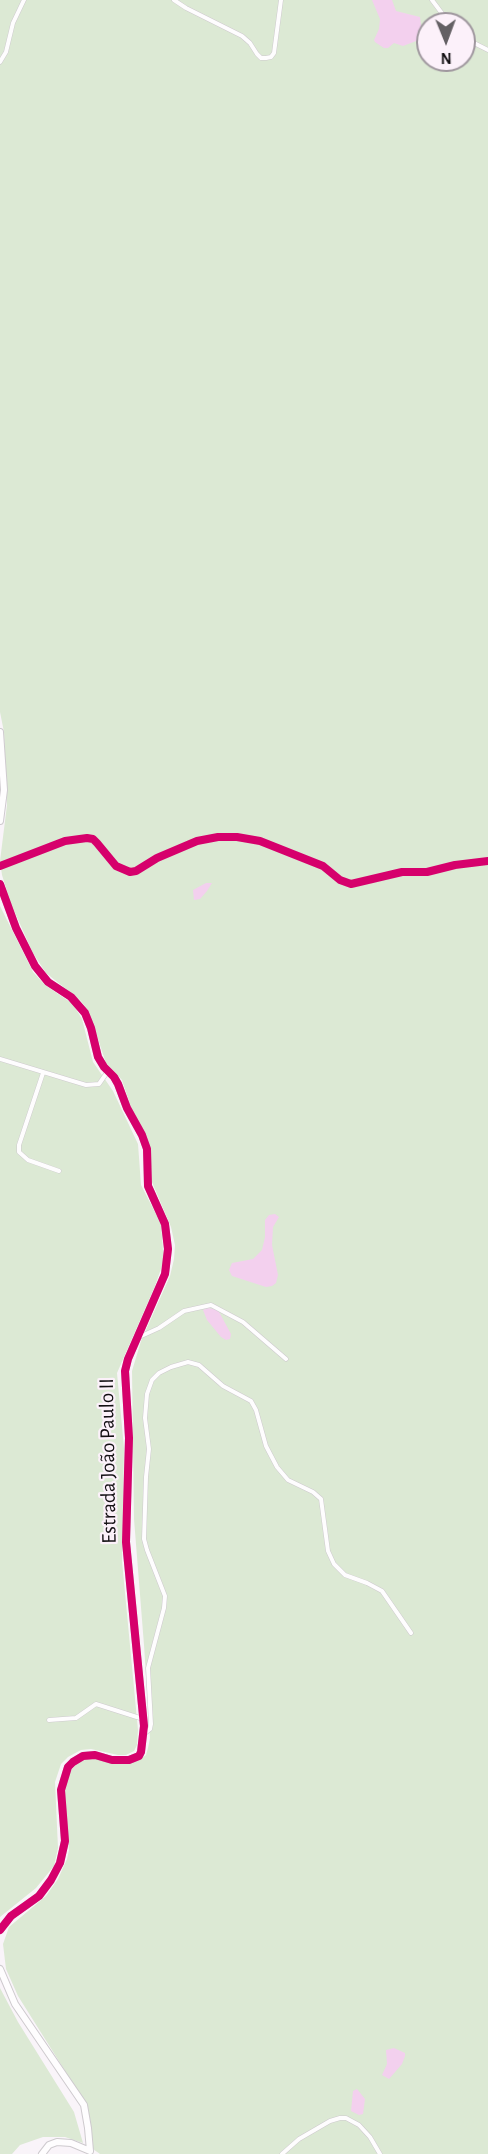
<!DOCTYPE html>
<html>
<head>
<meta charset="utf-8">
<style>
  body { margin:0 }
  #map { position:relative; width:488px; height:2154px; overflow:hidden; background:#f9f4f9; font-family:"Alegreya Sans",sans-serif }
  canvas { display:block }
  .north { position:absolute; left:416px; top:12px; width:60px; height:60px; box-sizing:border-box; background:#fcf1fa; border:2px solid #9f979e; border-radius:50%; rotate:179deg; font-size:16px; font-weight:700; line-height:24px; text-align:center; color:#131013 }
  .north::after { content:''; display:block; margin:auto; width:21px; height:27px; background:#646064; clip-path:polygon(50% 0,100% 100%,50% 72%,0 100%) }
</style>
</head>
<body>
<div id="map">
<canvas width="488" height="2154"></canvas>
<div class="north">N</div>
</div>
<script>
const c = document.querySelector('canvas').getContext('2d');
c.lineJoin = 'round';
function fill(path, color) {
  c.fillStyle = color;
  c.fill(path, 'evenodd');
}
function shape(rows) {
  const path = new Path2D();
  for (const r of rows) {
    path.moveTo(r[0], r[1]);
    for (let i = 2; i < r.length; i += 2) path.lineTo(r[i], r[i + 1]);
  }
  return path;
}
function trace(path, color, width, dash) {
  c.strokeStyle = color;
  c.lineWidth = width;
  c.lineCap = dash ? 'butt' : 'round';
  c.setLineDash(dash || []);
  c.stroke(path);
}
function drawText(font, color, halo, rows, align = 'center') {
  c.font = font + ' "Alegreya Sans",sans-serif';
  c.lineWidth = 4.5;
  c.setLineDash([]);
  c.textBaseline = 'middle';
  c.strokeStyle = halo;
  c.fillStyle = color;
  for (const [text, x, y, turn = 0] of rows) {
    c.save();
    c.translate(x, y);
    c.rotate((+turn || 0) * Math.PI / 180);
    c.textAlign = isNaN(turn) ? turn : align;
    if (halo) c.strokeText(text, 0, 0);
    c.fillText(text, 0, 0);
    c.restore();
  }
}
fill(shape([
  [0,0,488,0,488,2154,100,2154,93,2149,90,2119,84,2101,18,1996,6,1969,3,1944,9,1927,46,1896,58,1879,67,1859,69,1850,64,1786,69,1773,78,1762,92,1758,122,1763,138,1761,146,1755,148,1748,150,1738,144,1645,134,1519,132,1371,141,1341,170,1276,174,1259,175,1245,171,1227,152,1182,150,1148,147,1137,132,1110,122,1080,106,1063,89,1012,81,1001,46,973,33,953,11,904,2,875,0,861,7,805,4,732,0,712],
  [428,24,464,24,464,60,428,60],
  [0,906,33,972,45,985,73,1004,82,1019,93,1062,113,1091,138,1144,141,1185,161,1224,163,1251,163,1263,155,1286,117,1373,124,1448,122,1561,138,1730,137,1745,134,1751,126,1755,118,1755,91,1749,81,1750,68,1757,61,1764,55,1782,58,1848,54,1866,36,1888,0,1917],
  [0,1988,18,2022,74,2112,83,2143,65,2137,43,2137,20,2145,12,2154,0,2154]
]), '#dce9d4');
fill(shape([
  [372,0,392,0,396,11,420,17,421,25,426,30,424,38,403,46,394,43,388,48,384,48,375,42,374,40,379,29,380,19],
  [206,883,212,883,207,891,200,899,194,900,193,890],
  [275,1214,279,1217,273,1227,272,1245,278,1275,276,1283,272,1286,266,1287,232,1276,229,1270,232,1263,253,1259,262,1250,265,1237,265,1220,269,1215],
  [208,1308,218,1310,231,1334,230,1339,226,1340,221,1337,207,1320,203,1310],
  [394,2048,405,2053,405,2056,402,2064,389,2079,382,2075,387,2064,386,2050],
  [357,2089,365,2099,363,2114,359,2115,351,2111,353,2091]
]), '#f3d0ee');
const street = shape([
  [174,0,186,8,242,36,250,43,257,54,261,58,266,58,271,57,274,53,281,0],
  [432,0,450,24],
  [464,38,488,50],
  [0,62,6,52,13,23,24,0],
  [0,866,65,841,87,838,93,839,97,843,116,866,130,872,136,871,157,858,197,841,218,837,237,837,260,841,323,866,340,880,351,884,402,872,427,872,455,865,488,861],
  [0,1059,86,1085,99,1084,108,1071],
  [43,1073,19,1145,19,1152,28,1160,59,1171],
  [137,1338,159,1328,184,1311,211,1305,243,1322,286,1359],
  [49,1720,76,1718,96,1704,143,1719],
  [144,1734,150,1729,151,1724,148,1668,164,1608,165,1596,147,1550,144,1539,146,1477,149,1449,145,1418,147,1394,152,1380,159,1373,171,1367,188,1362,199,1365,223,1386,251,1401,256,1410,266,1446,277,1467,288,1480,313,1492,321,1499,328,1551,334,1564,345,1575,367,1583,382,1591,411,1633],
  [282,2154,299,2139,330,2121,340,2118,346,2118,359,2125,370,2137,380,2154]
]);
const secondary = shape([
  [0,732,4,790,0,821],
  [0,884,16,928,35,966,48,982,71,997,85,1013,91,1028,98,1057,104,1067,114,1077,118,1084,127,1108,142,1135,147,1149,148,1186,165,1224,168,1249,165,1274,128,1359,125,1371,129,1438,126,1542,144,1726,141,1752,139,1756,129,1760,112,1760,95,1755,83,1756,73,1762,68,1767,61,1790,65,1841,60,1863,51,1880,39,1896,11,1916,0,1930],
  [0,1969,15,2004,84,2105,88,2128,90,2151],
  [42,2154,49,2145,57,2142,71,2143,90,2151]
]);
trace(street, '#cecace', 5);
trace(secondary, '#cecace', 8);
trace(street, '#fefdfe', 4);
trace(secondary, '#fefdfe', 6);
trace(shape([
  [0,866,65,841,87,838,93,839,97,843,116,866,130,872,136,871,157,858,197,841,218,837,237,837,260,841,323,866,340,880,351,884,402,872,427,872,455,865,488,861],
  [0,884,16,928,35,966,48,982,71,997,85,1013,91,1028,98,1057,104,1067,114,1077,118,1084,127,1108,142,1135,147,1149,148,1186,165,1224,168,1249,165,1274,128,1359,125,1371,129,1438,126,1542,144,1726,141,1752,139,1756,129,1760,112,1760,95,1755,83,1756,73,1762,68,1767,61,1790,65,1841,60,1863,51,1880,39,1896,11,1916,0,1930]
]), '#d6006c', 8);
drawText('21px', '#131013', '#fcf1fa', [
  ["Estrada João Paulo II",108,1461,-91]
]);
</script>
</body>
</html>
